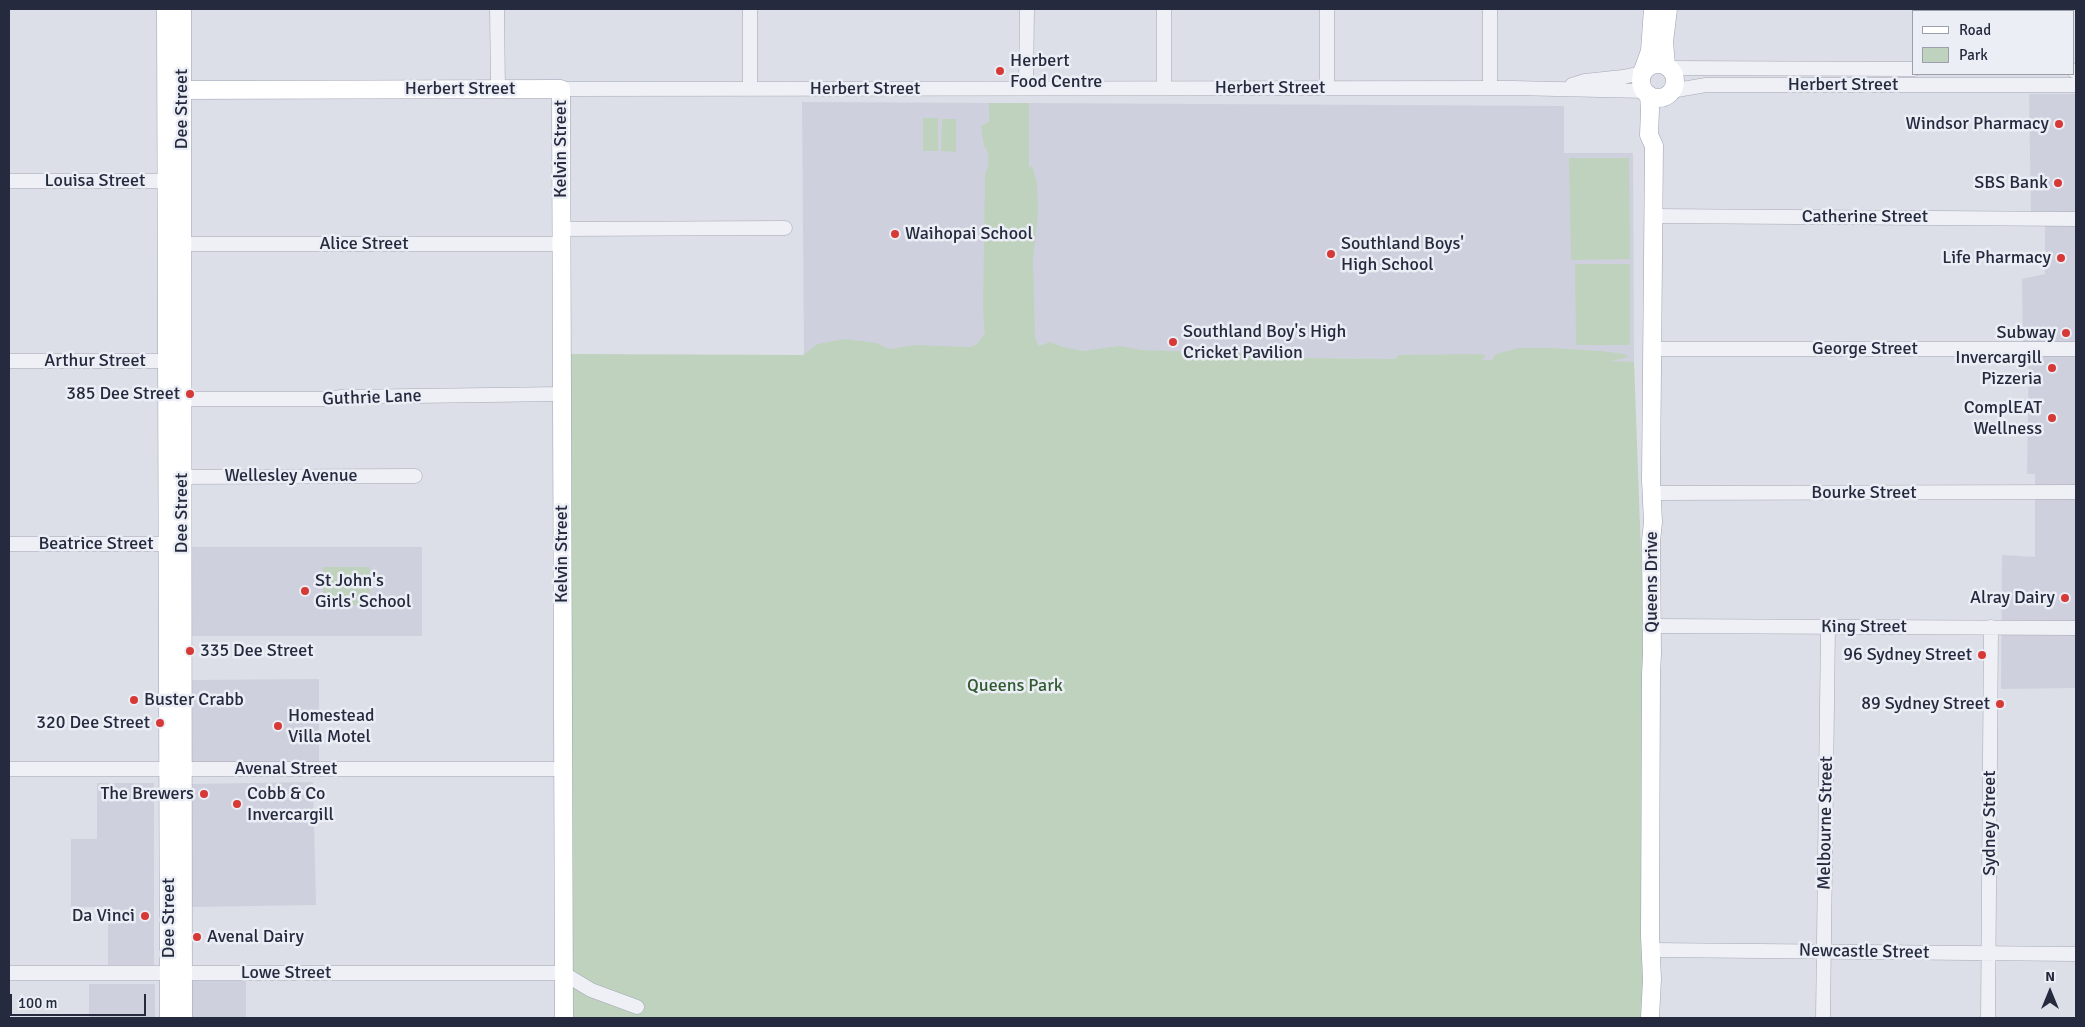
<!DOCTYPE html>
<html>
<head>
<meta charset="utf-8">
<style>
  body { margin:0 }
  #map { position:relative; width:2085px; height:1027px; overflow:hidden; background:#dcdfe7; font-family:Signika,sans-serif }
  canvas { display:block }
  .frame { position:absolute; inset:0; border:10px solid #252a3f; pointer-events:none }
  .legend { position:absolute; left:1912px; top:10px; width:162px; height:65px; box-sizing:border-box; background:#ebeef5; border:1px solid #9ca0ac; margin:0; padding:6px 9px; list-style:none; font-size:15px; color:#252a3f }
  .legend li { display:flex; align-items:center; gap:10px; height:25px }
  .legend b { width:25px; border:1px solid #9ca0ac }
  .north { position:absolute; left:2025px; top:967px; width:50px; height:50px; -webkit-text-stroke:4px #ebeef5; paint-order:stroke; rotate:0deg; font-size:14px; font-weight:700; line-height:20px; text-align:center; color:#252a3f }
  .north::after { content:''; display:block; margin:auto; width:18px; height:22px; background:#252a3f; clip-path:polygon(50% 0,100% 100%,50% 72%,0 100%) }
  .scale { position:absolute; left:10px; top:994px; width:136px; height:22px; box-sizing:border-box; border:2px solid #252a3f; border-top:0; padding-left:6px; font-size:15px; line-height:18px; white-space:nowrap; color:#252a3f; -webkit-text-stroke:4px #ebeef5; paint-order:stroke }
</style>
</head>
<body>
<div id="map">
<canvas width="2085" height="1027"></canvas>
<div class="frame"></div>
<ul class="legend">
<li><b style="height:6px;background:#fff"></b>Road</li>
<li><b style="height:14px;background:#bfd2bd"></b>Park</li>
</ul>
<div class="north">N</div>
<div class="scale">100 m</div>
</div>
<script>
const c = document.querySelector('canvas').getContext('2d');
c.lineJoin = 'round';
function fill(path, color) {
  c.fillStyle = color;
  c.fill(path, 'evenodd');
}
function shape(rows) {
  const path = new Path2D();
  for (const r of rows) {
    if (r.length === 3) {
      path.moveTo(r[0] + r[2], r[1]);
      path.arc(r[0], r[1], r[2], 0, 2 * Math.PI);
      continue;
    }
    path.moveTo(r[0], r[1]);
    for (let i = 2; i < r.length; i += 2) path.lineTo(r[i], r[i + 1]);
  }
  return path;
}
function trace(path, color, width, dash) {
  c.strokeStyle = color;
  c.lineWidth = width;
  c.lineCap = dash ? 'butt' : 'round';
  c.setLineDash(dash || []);
  c.stroke(path);
}
function drawText(font, color, halo, rows, align = 'center') {
  c.font = font + ' Signika,sans-serif';
  c.lineWidth = 5;
  c.setLineDash([]);
  c.textBaseline = 'middle';
  c.strokeStyle = halo;
  c.fillStyle = color;
  for (const [text, x, y, turn = 0] of rows) {
    c.save();
    c.translate(x, y);
    c.rotate((+turn || 0) * Math.PI / 180);
    c.textAlign = isNaN(turn) ? turn : align;
    if (halo) c.strokeText(text, 0, 0);
    c.fillText(text, 0, 0);
    c.restore();
  }
}
fill(shape([
  [2029,94,2076,94,2076,688,2001,689,2002,555,2035,557,2035,474,2027,474,2029,348,2023,348,2022,279,2045,274,2045,215,2031,215],
  [802,102,989,103,988,355,804,355],
  [1029,103,1564,106,1564,153,1633,153,1634,362,1029,355],
  [188,547,422,547,422,636,188,636],
  [319,679,319,763,191,764,190,680],
  [313,782,316,905,191,907,191,784],
  [97,783,154,783,154,965,108,965,108,907,71,907,71,839,97,839],
  [187,981,246,981,246,1018,187,1018],
  [89,984,155,984,155,1018,89,1018]
]), '#ced1dd');
fill(shape([
  [989,103,1029,103,1029,168,1032,165,1037,184,1038,214,1033,261,1035,338,1039,346,1050,342,1063,347,1083,351,1119,346,1142,350,1254,354,1256,358,1278,358,1279,355,1292,355,1301,358,1395,359,1399,355,1482,354,1486,356,1482,360,1492,360,1496,354,1519,348,1550,348,1601,351,1624,354,1629,357,1611,361,1634,362,1644,635,1644,1018,571,1018,570,354,803,355,818,344,845,339,876,343,890,349,915,345,971,347,977,344,985,333,983,310,985,175,988,167,988,153,984,145,981,126,989,122],
  [923,118,938,118,938,151,923,151],
  [942,119,956,119,956,152,941,151],
  [1569,158,1629,158,1630,259,1571,260],
  [1575,264,1630,264,1630,345,1576,345],
  [323,567,370,567,370,605,323,605]
]), '#bfd2bd');
const minor = shape([
  [497,9,498,89],
  [750,9,750,89],
  [1164,9,1164,88],
  [1327,9,1327,88],
  [1669,68,1914,69],
  [2074,71,2076,71],
  [1572,85,1585,81,1623,77,1642,73],
  [1026,88,1027,9],
  [1490,88,1490,9],
  [561,89,1513,88,1644,91],
  [1671,91,1706,85,2076,85],
  [9,181,175,181],
  [1653,216,2076,219],
  [561,229,785,228],
  [173,244,561,244],
  [1653,349,2076,349],
  [9,361,175,361],
  [182,399,330,399,341,397,562,394],
  [173,477,415,476],
  [1653,493,2076,492],
  [9,544,178,544],
  [1652,626,2076,628],
  [9,769,563,769],
  [1652,950,2076,954],
  [9,973,563,973,591,990,637,1007],
  [1823,1018,1828,627],
  [1988,1018,1991,627]
]);
const major = shape([
  [166,9,169,1018],
  [182,9,183,1018],
  [1658,81,17],
  [1666,65,1664,42,1668,9],
  [1642,73,1650,51,1653,9],
  [167,90,561,89,564,1018],
  [1649,95,1650,110,1649,135,1654,146,1651,480,1653,522,1651,541,1652,654,1651,674,1650,936,1652,979,1650,1018]
]);
trace(minor, '#a5a9b5', 15);
trace(major, '#9ba1b4', 19);
trace(minor, '#eff0f6', 14);
trace(major, '#fff', 18);
for (const [x, y, r, color] of [
  [1000,71,5,"#d73937"],
  [2059,124,5,"#d73937"],
  [2058,183,5,"#d73937"],
  [895,234,5,"#d73937"],
  [1331,254,5,"#d73937"],
  [2061,258,5,"#d73937"],
  [2066,333,5,"#d73937"],
  [1173,342,5,"#d73937"],
  [2052,368,5,"#d73937"],
  [190,394,5,"#d73937"],
  [2052,418,5,"#d73937"],
  [305,591,5,"#d73937"],
  [2065,598,5,"#d73937"],
  [190,651,5,"#d73937"],
  [1982,655,5,"#d73937"],
  [134,700,5,"#d73937"],
  [2000,704,5,"#d73937"],
  [160,723,5,"#d73937"],
  [278,726,5,"#d73937"],
  [204,794,5,"#d73937"],
  [237,804,5,"#d73937"],
  [145,916,5,"#d73937"],
  [197,937,5,"#d73937"]
]) {
  const dot = new Path2D();
  dot.arc(x, y, r, 0, 2 * Math.PI);
  c.fillStyle = color;
  c.fill(dot);
  trace(dot, '#ebeef5', 2);
}
drawText('18px', '#252a3f', '#ebeef5', [
  ["Herbert",1010,61,"left"],
  ["Food Centre",1010,82,"left"],
  ["Windsor Pharmacy",2049,124],
  ["SBS Bank",2048,183],
  ["Waihopai School",905,234,"left"],
  ["Southland Boys'",1341,244,"left"],
  ["High School",1341,265,"left"],
  ["Life Pharmacy",2051,258],
  ["Southland Boy's High",1183,332,"left"],
  ["Cricket Pavilion",1183,353,"left"],
  ["Subway",2056,333],
  ["Invercargill",2042,358],
  ["Pizzeria",2042,379],
  ["385 Dee Street",180,394],
  ["ComplEAT",2042,408],
  ["Wellness",2042,429],
  ["St John's",315,581,"left"],
  ["Girls' School",315,602,"left"],
  ["Alray Dairy",2055,598],
  ["335 Dee Street",200,651,"left"],
  ["96 Sydney Street",1972,655],
  ["Buster Crabb",144,700,"left"],
  ["89 Sydney Street",1990,704],
  ["Homestead",288,716,"left"],
  ["Villa Motel",288,737,"left"],
  ["320 Dee Street",150,723],
  ["The Brewers",194,794],
  ["Cobb & Co",247,794,"left"],
  ["Invercargill",247,815,"left"],
  ["Da Vinci",135,916],
  ["Avenal Dairy",207,937,"left"]
], 'right');
drawText('18px', '#252a3f', '#ebeef5', [
  ["Herbert Street",1843,85],
  ["Herbert Street",1270,88],
  ["Herbert Street",460,89],
  ["Herbert Street",865,89],
  ["Dee Street",182,109,-90],
  ["Kelvin Street",561,149,-90],
  ["Louisa Street",95,181],
  ["Catherine Street",1865,217],
  ["Alice Street",364,244],
  ["George Street",1865,349],
  ["Arthur Street",95,361],
  ["Guthrie Lane",372,398,-2],
  ["Wellesley Avenue",291,476],
  ["Bourke Street",1864,493],
  ["Dee Street",182,513,-90],
  ["Beatrice Street",96,544],
  ["Kelvin Street",562,554,-90],
  ["Queens Drive",1652,582,-90],
  ["King Street",1864,627],
  ["Avenal Street",286,769],
  ["Melbourne Street",1826,823,-89],
  ["Sydney Street",1990,823,-90],
  ["Dee Street",169,918,-90],
  ["Newcastle Street",1864,952,1],
  ["Lowe Street",286,973]
]);
drawText('18px', '#325b31', '#ebeef5', [
  ["Queens Park",1015,686]
]);
</script>
</body>
</html>
